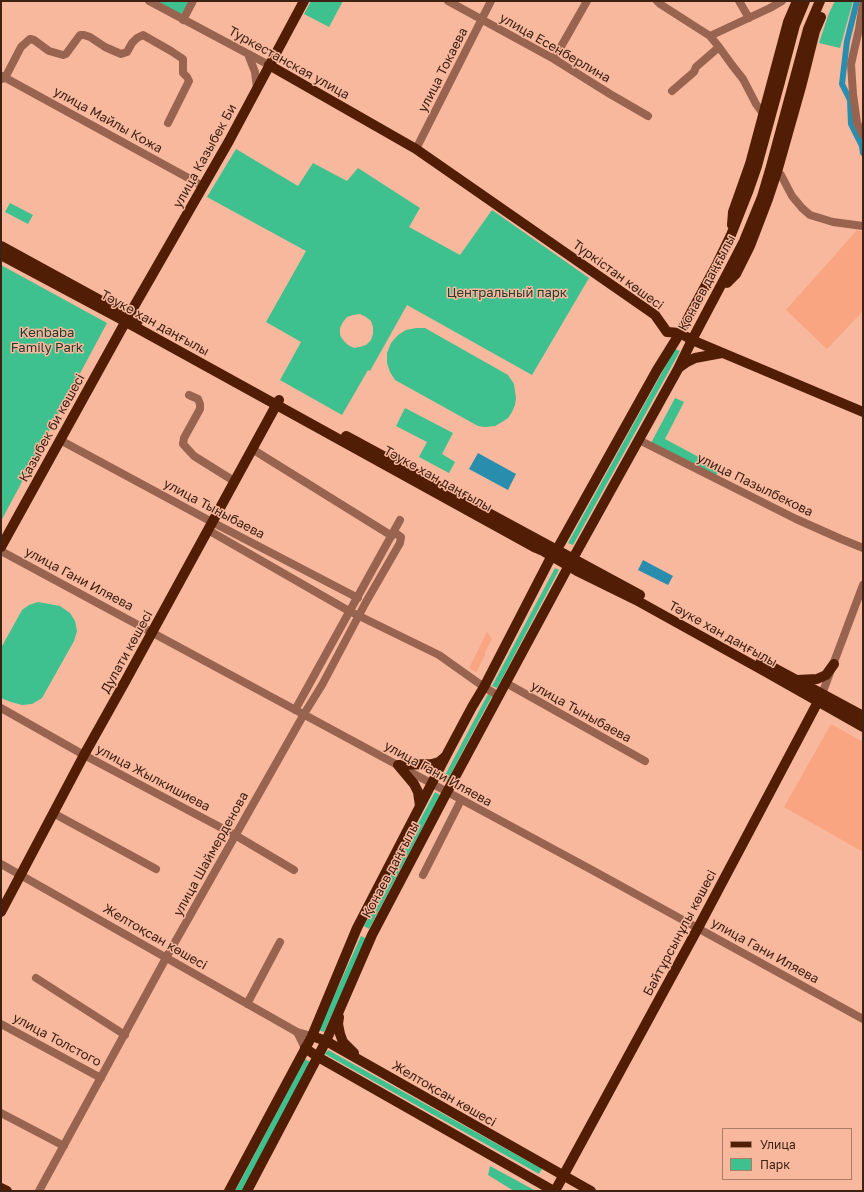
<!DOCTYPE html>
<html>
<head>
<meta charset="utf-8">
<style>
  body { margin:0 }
  #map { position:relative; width:864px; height:1192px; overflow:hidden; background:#f7b89e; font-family:"Golos Text",sans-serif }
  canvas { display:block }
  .frame { position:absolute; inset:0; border:2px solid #3f2114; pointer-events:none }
  .legend { position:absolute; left:722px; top:1128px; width:130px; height:52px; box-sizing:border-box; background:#f7b89e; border:1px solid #ad7c67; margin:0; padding:5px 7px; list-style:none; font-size:12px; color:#3f2114 }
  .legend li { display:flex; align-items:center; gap:8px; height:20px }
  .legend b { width:20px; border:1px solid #ad7c67 }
</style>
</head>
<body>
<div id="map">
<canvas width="864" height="1192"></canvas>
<div class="frame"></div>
<ul class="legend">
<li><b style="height:5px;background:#511d04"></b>Улица</li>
<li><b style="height:11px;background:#3ec18e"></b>Парк</li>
</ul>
</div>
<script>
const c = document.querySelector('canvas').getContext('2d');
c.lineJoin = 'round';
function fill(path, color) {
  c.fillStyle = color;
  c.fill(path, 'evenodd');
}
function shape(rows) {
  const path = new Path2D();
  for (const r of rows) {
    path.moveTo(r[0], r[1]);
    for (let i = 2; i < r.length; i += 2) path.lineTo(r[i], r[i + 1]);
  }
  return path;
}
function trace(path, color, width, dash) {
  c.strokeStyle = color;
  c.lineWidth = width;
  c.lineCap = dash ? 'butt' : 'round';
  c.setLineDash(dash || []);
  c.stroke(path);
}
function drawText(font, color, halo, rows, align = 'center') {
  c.font = font + ' "Golos Text",sans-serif';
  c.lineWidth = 3;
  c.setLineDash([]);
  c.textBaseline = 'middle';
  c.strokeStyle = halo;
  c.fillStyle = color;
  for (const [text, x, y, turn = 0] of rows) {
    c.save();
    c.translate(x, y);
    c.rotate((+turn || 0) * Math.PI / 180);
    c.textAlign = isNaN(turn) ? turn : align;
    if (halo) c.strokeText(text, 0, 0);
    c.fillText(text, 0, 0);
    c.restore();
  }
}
fill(shape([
  [857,230,863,232,863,311,827,349,786,310],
  [487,632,492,639,485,652,485,655,477,671,476,672,469,668],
  [831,724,863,742,863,852,784,807]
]), '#faa581');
fill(shape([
  [156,1,191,1,183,16],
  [311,1,343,1,329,27,304,14],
  [835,1,853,1,840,48,819,43,829,13],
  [236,149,298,186,313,163,347,181,358,168,420,208,409,227,460,255,492,210,589,278,532,375,407,305,370,371,368,370,342,415,280,380,301,342,266,322,306,251,207,197],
  [360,314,366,317,371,321,373,327,373,334,371,340,366,345,360,347,354,348,348,345,343,340,340,335,340,328,343,322,347,317,353,315],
  [10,203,33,215,28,224,5,212],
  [1,265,107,323,1,521],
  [416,328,425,328,508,375,514,384,516,398,515,405,512,412,508,418,502,422,495,426,485,427,478,426,395,380,390,372,387,363,387,353,391,343,398,335,406,330],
  [675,349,680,351,573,545,568,543],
  [675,398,684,402,665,439,721,469,715,476,651,443],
  [405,408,453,433,442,454,455,462,449,473,419,457,427,442,396,426],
  [555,568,559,570,497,688,492,686],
  [38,602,60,606,70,613,75,621,77,631,74,641,42,698,32,704,22,705,11,702,1,698,1,648,22,610,29,605],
  [488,694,492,696,447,781,443,779],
  [435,792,440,795,369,929,364,926],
  [361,936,367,939,324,1032,319,1030],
  [328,1050,542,1169,539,1174,325,1054],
  [305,1059,310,1062,242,1191,235,1191],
  [490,1166,536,1191,514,1191,488,1175]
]), '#3ec18e');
fill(shape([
  [478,453,516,474,508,490,469,469],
  [643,560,673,576,668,585,638,570]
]), '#298eae');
trace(shape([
  [857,1,847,41,842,84,850,100,851,124,862,146,863,153]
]), '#298eae', 6);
trace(shape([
  [149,1,269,65],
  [448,1,554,59,610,94,648,116],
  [657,1,660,4,710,36,719,47,732,65,743,79,756,104,764,115],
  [739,1,749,18],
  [863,4,859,29,851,64,853,94,857,123,863,135],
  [183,20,193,1],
  [710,36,770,8,782,1],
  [248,54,255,72,257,88],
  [554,59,587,1],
  [2,76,203,186],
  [1,79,5,78,21,47,30,39,34,40,49,51,63,55,66,54,80,35,84,35,90,37,105,47,121,54,127,52,132,43,137,38,143,35,171,51,183,59,183,73,187,77,189,81,168,123],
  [672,91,694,72,696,67,719,47],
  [416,149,491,1],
  [777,172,781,175,792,196,802,208,810,215,833,222,863,226],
  [189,395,198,399,200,404,200,409,184,438,183,444,194,456,234,481],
  [60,440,212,522,358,598],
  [639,440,796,519,841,539,863,548],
  [252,449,392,536],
  [208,530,349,611,439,655,484,687,499,696],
  [1,551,592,870,863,1019],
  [506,683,645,761],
  [822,694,863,585],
  [1,708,84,755,235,835,294,870],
  [295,710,400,520],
  [53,813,156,869],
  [1,864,297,1032,312,1036],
  [423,875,461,800],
  [36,978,125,1035],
  [247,1004,280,942],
  [1,1024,101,1078],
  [297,1032,305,1048],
  [1,1113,64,1146],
  [39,1191,166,958,304,714,322,685,366,602,400,543,401,537,394,532]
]), '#99644f', 8);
trace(shape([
  [269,65,416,149,655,315,667,332,680,333,692,340,863,412],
  [732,225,733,212,750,164,788,22,797,1],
  [1,246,138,321],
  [1,255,119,318,536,548,543,551,577,571,636,600,764,671,863,727],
  [727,283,736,274,750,246,768,199,777,172,801,87,815,31,821,17],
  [680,367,687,362,695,358,722,353],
  [346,436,640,595],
  [1,547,132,310,229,141,304,1],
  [761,661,863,716],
  [797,680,817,679,826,675,834,664],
  [420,806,418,792,414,784,398,765,432,764,439,762,446,756],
  [1,912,84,755,126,680,279,400],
  [339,1017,338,1024,340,1034,343,1042,354,1053],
  [312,1036,326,1041,591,1191],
  [305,1048,318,1057,554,1191],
  [1,1188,7,1191],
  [229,1191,312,1036,357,928,448,752,472,707,484,687,549,561,560,544,657,370,680,333,717,264,731,235,748,192,757,166,780,82,795,25,805,1],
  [247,1191,326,1041,372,935,447,792,566,571,678,369,692,340,729,270,744,241,762,197,770,170,808,29,820,1],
  [555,1191,698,928,821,696]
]), '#511d04', 10);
drawText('13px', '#3f2114', '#f7b89e', [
  ["улица Есенберлина",555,48,30],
  ["Туркестанская улица",289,63,29],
  ["улица Токаева",443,70,-63],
  ["улица Майлы Кожа",108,120,29],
  ["улица Казыбек Би",205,156,-61],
  ["Түркістан көшесі",618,275,36],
  ["Қонаев даңғылы",707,283,-62],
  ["Тәуке хан даңғылы",155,323,29],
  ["Қазыбек би көшесі",52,428,-61],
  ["Тәуке хан даңғылы",438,479,29],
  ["улица Пазылбекова",755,485,26],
  ["улица Тыныбаева",214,509,28],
  ["улица Гани Иляева",79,579,28],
  ["Тәуке хан даңғылы",723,634,29],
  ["Дулати көшесі",127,652,-61],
  ["улица Тыныбаева",581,712,29],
  ["улица Гани Иляева",438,774,29],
  ["улица Жылкишиева",153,778,28],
  ["улица Шаймерденова",211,854,-61],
  ["Қонаев даңғылы",391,870,-62],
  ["Байтұрсынұлы көшесі",680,933,-62],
  ["Желтоқсан көшесі",155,937,30],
  ["улица Гани Иляева",765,951,29],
  ["улица Толстого",57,1040,28],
  ["Желтоқсан көшесі",444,1094,30]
]);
drawText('13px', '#223c30', '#f7b89e', [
  ["Центральный парк",507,293],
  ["Kenbaba",47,333],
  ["Family Park",47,348]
]);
</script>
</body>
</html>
